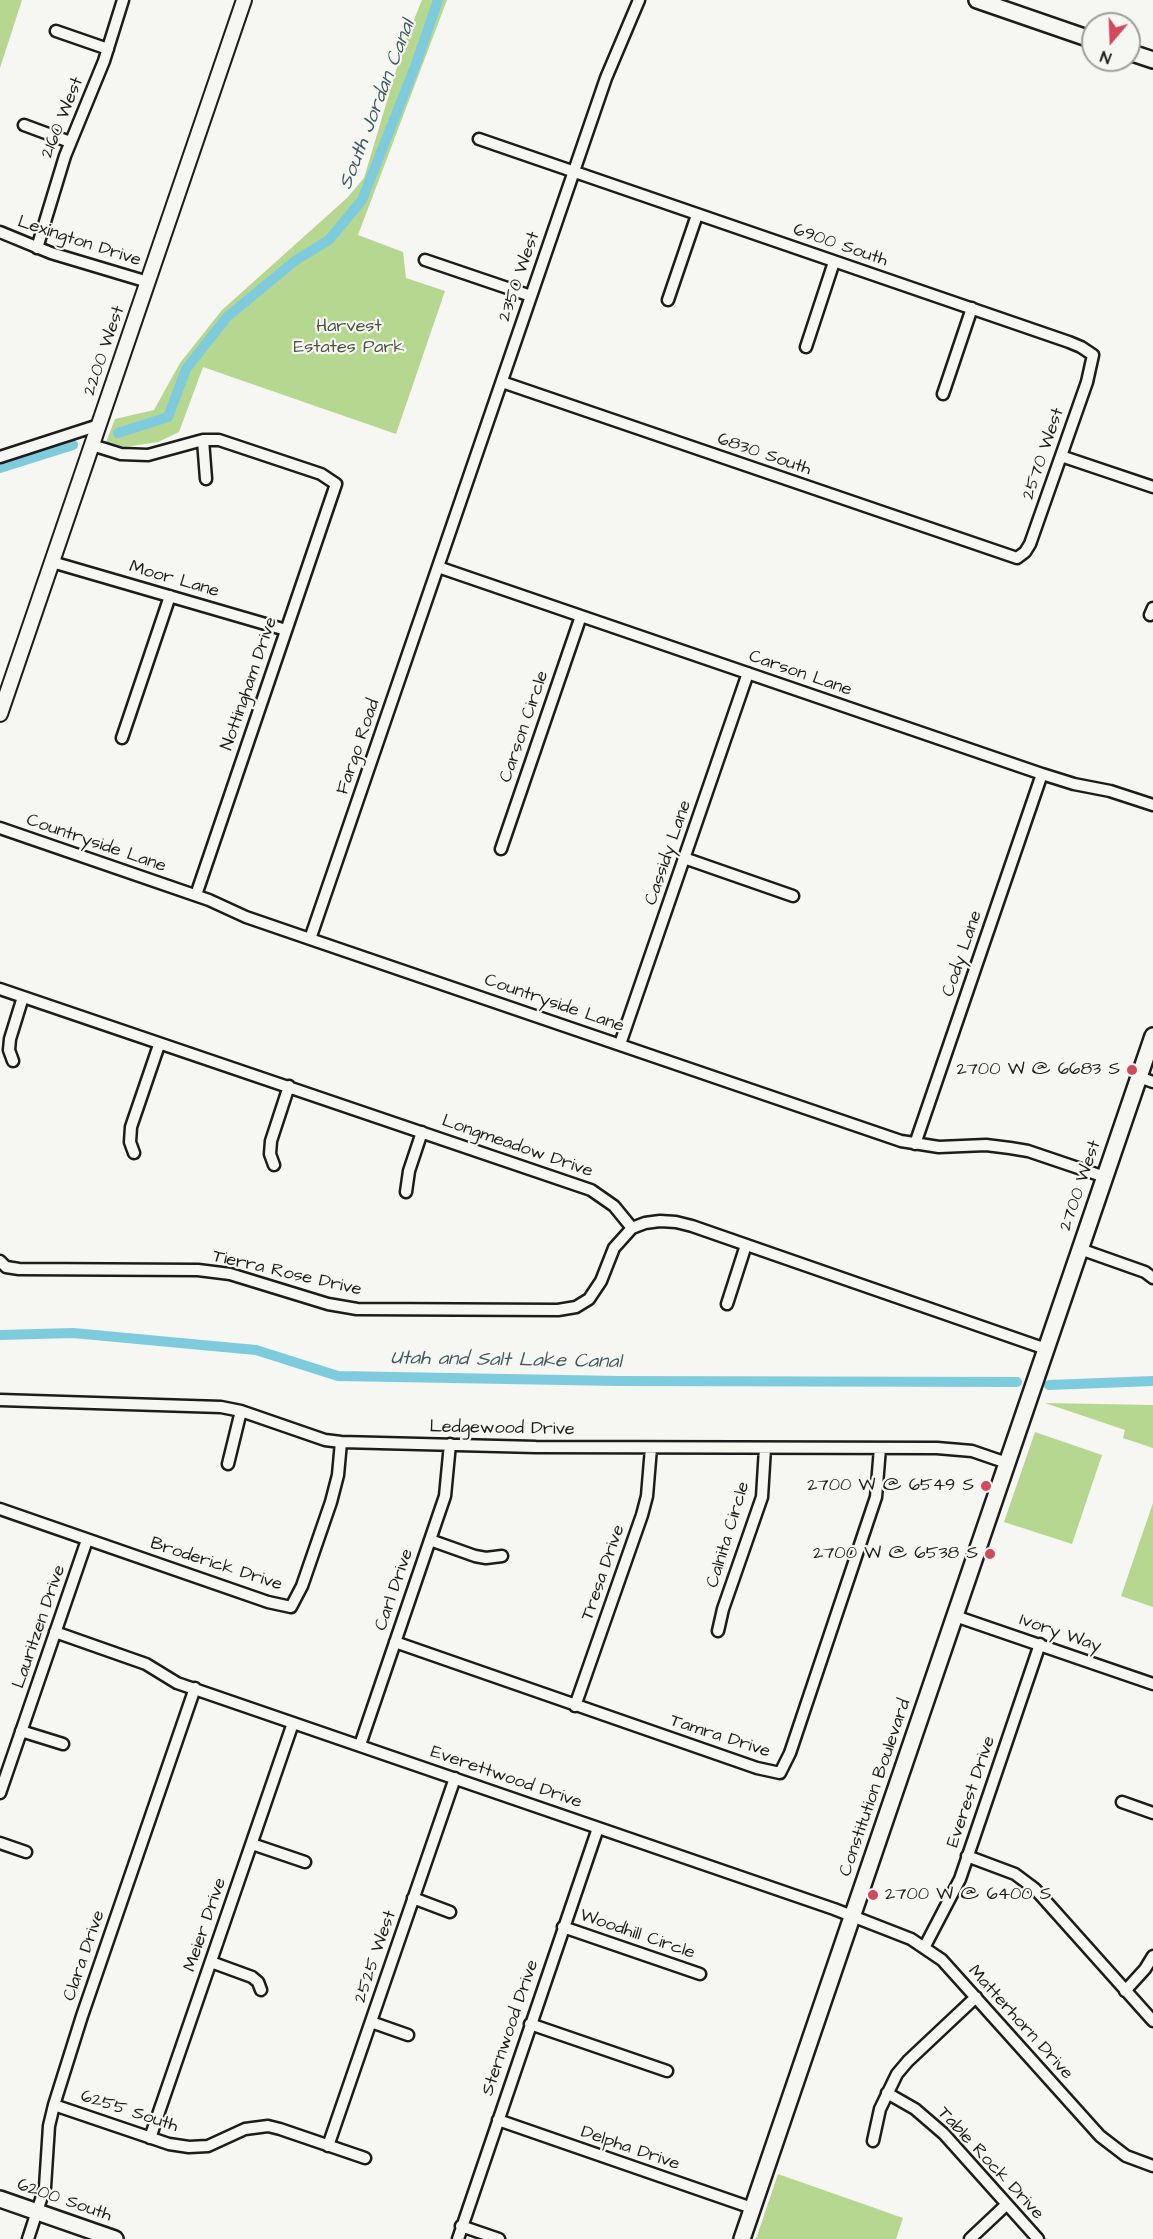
<!DOCTYPE html>
<html>
<head>
<meta charset="utf-8">
<style>
  body { margin:0 }
  #map { position:relative; width:1153px; height:2239px; overflow:hidden; background:#f6f6f2; font-family:"Architects Daughter",sans-serif }
  canvas { display:block }
  .north { position:absolute; left:1081px; top:12px; width:60px; height:60px; box-sizing:border-box; background:#f6f6f2; border:2px solid #9f9f9c; border-radius:50%; rotate:199deg; font-size:16px; font-weight:700; line-height:24px; text-align:center; color:#1c1c1c }
  .north::after { content:''; display:block; margin:auto; width:21px; height:27px; background:#d1495b; clip-path:polygon(50% 0,100% 100%,50% 72%,0 100%) }
</style>
</head>
<body>
<div id="map">
<canvas width="1153" height="2239"></canvas>
<div class="north">N</div>
</div>
<script>
const c = document.querySelector('canvas').getContext('2d');
c.lineJoin = 'round';
function fill(path, color) {
  c.fillStyle = color;
  c.fill(path, 'evenodd');
}
function shape(rows) {
  const path = new Path2D();
  for (const r of rows) {
    path.moveTo(r[0], r[1]);
    for (let i = 2; i < r.length; i += 2) path.lineTo(r[i], r[i + 1]);
  }
  return path;
}
function trace(path, color, width, dash) {
  c.strokeStyle = color;
  c.lineWidth = width;
  c.lineCap = dash ? 'butt' : 'round';
  c.setLineDash(dash || []);
  c.stroke(path);
}
function drawText(font, color, halo, rows, align = 'center') {
  c.font = font + ' "Architects Daughter",sans-serif';
  c.lineWidth = 4.5;
  c.setLineDash([]);
  c.textBaseline = 'middle';
  c.strokeStyle = halo;
  c.fillStyle = color;
  for (const [text, x, y, turn = 0] of rows) {
    c.save();
    c.translate(x, y);
    c.rotate((+turn || 0) * Math.PI / 180);
    c.textAlign = isNaN(turn) ? turn : align;
    if (halo) c.strokeText(text, 0, 0);
    c.fillText(text, 0, 0);
    c.restore();
  }
}
fill(shape([
  [0,0,22,0,0,68],
  [422,0,447,0,358,235,403,252,406,278,445,291,396,434,203,367,179,432,158,442,125,447,106,442,115,419,154,410,180,363,222,310,347,198,364,178,404,44],
  [1045,1403,1153,1405,1153,1448,1123,1438,1125,1430],
  [1035,1432,1102,1455,1072,1544,1004,1522],
  [1153,1503,1153,1607,1121,1596],
  [778,2174,903,2218,896,2239,756,2239]
]), '#b6d790');
trace(shape([
  [118,433,168,417,186,369,227,317,296,260,329,240,362,200,416,64,438,0],
  [0,468,73,445],
  [0,1335,73,1333,256,1350,338,1376,619,1381,1017,1382],
  [1049,1385,1153,1381]
]), '#7ecbdd', 10);
const minor = shape([
  [56,31,108,49],
  [24,125,70,142],
  [479,139,1069,342,1081,347,1093,355,1087,382,1030,544,1025,552,1017,558,502,382],
  [0,232,51,253,148,282],
  [37,248,65,156,104,61,123,0],
  [425,260,531,296],
  [668,300,697,215],
  [806,347,834,262],
  [943,394,972,308],
  [203,440,206,479],
  [92,445,121,454,148,455,203,440,219,440,321,474,336,484,196,895],
  [1061,456,1153,487],
  [0,457,99,425],
  [52,562,286,630],
  [438,567,1042,774,1074,784,1110,791,1153,805],
  [1150,615,1153,608],
  [122,738,170,596],
  [0,828,209,900,246,917,310,939,901,1141,939,1147,986,1145,1010,1148,1028,1151,1105,1177],
  [501,849,581,616],
  [684,858,793,896],
  [310,939,606,78,639,0],
  [0,989,591,1190,614,1206,632,1228,645,1223,660,1221,676,1222,692,1226,1046,1349],
  [620,1044,748,673],
  [13,1061,9,1050,10,1039,23,997],
  [1139,1077,1153,1082],
  [915,1144,1042,774],
  [134,1153,130,1142,131,1127,159,1045],
  [274,1165,270,1154,271,1141,289,1086],
  [406,1192,409,1171,422,1132],
  [1080,1249,1145,1272,1153,1278],
  [0,1261,6,1267,19,1269,198,1270,230,1274,328,1304,357,1309,558,1310,576,1307,589,1299,601,1281,614,1248,632,1228],
  [727,1304,746,1245],
  [0,1400,221,1407,241,1411,325,1440,341,1442,536,1447,937,1448,972,1451,1007,1463],
  [228,1464,241,1411],
  [0,1509,268,1602,291,1607,302,1586,331,1502,338,1475,341,1442],
  [430,1540,475,1556,486,1558,502,1556],
  [955,1616,1153,1684],
  [718,1631,723,1609,762,1497,765,1448],
  [55,1632,146,1664,177,1683,834,1909,911,1939,942,1960,1100,2136,1126,2156,1153,2166],
  [395,1642,757,1768,780,1773,790,1753,876,1497,880,1448],
  [575,1706,642,1515,647,1496,651,1448],
  [21,1731,63,1744],
  [360,1745,445,1496,450,1444],
  [0,1793,87,1540],
  [1122,1802,1153,1813],
  [0,1843,26,1852],
  [252,1844,305,1862],
  [967,1856,1015,1874,1035,1889,1153,2021],
  [413,1898,450,1912],
  [563,1927,700,1974],
  [925,1946,960,1879,1040,1644],
  [211,1962,252,1977,258,1982,261,1990],
  [1125,1991,1145,1969,1153,1956],
  [371,2022,408,2035],
  [530,2024,667,2071],
  [887,2093,915,2109,944,2134,1038,2239],
  [54,2105,169,2144,189,2147,208,2146,245,2129,268,2126,280,2129,365,2158],
  [498,2120,752,2208],
  [150,2138,293,1723],
  [873,2141,880,2109,897,2074,908,2061,976,1997],
  [328,2146,455,1778],
  [461,2226,499,2239],
  [28,2239,45,2187,49,2126,54,2105,82,2016,195,1688],
  [458,2239,598,1828],
  [970,2239,1006,2205]
]);
const tertiary = shape([
  [0,714,244,0]
]);
const secondary = shape([
  [977,0,1093,40],
  [1129,52,1153,60],
  [0,2199,115,2239],
  [742,2239,1153,1036]
]);
trace(minor, '#1c1c1c', 15);
trace(tertiary, '#1c1c1c', 18);
trace(secondary, '#1c1c1c', 20);
trace(minor, '#f6f6f2', 10);
trace(tertiary, '#f6f6f2', 14);
trace(secondary, '#f6f6f2', 15);
for (const [x, y, r, color] of [
  [1132,1070,6,"#d1495b"],
  [986,1486,6,"#d1495b"],
  [990,1554,6,"#d1495b"],
  [873,1895,6,"#d1495b"]
]) {
  const dot = new Path2D();
  dot.arc(x, y, r, 0, 2 * Math.PI);
  c.fillStyle = color;
  c.fill(dot);
  trace(dot, '#f6f6f2', 2);
}
drawText('18px', '#1c1c1c', '#f6f6f2', [
  ["2160 West",63,118,-68],
  ["Lexington Drive",79,242,18],
  ["6900 South",840,246,19],
  ["2350 West",520,277,-71],
  ["2200 West",105,351,-71],
  ["2570 West",1044,454,-71],
  ["6830 South",764,455,19],
  ["Moor Lane",174,580,16],
  ["Carson Lane",800,674,19],
  ["Nottingham Drive",250,684,-71],
  ["Carson Circle",525,727,-71],
  ["Fargo Road",359,747,-71],
  ["Countryside Lane",96,844,19],
  ["Cassidy Lane",669,853,-71],
  ["Cody Lane",963,954,-71],
  ["Countryside Lane",554,1004,19],
  ["Longmeadow Drive",517,1147,19],
  ["2700 West",1081,1186,-71],
  ["Tierra Rose Drive",287,1274,13],
  ["Ledgewood Drive",502,1429,1],
  ["Calnita Circle",729,1535,-73],
  ["Broderick Drive",216,1565,18],
  ["Tresa Drive",604,1573,-71],
  ["Carl Drive",395,1590,-71],
  ["Lauritzen Drive",40,1627,-71],
  ["Ivory Way",1060,1634,19],
  ["Tamra Drive",720,1737,18],
  ["Everettwood Drive",506,1778,19],
  ["Constitution Boulevard",876,1788,-71],
  ["Everest Drive",972,1792,-71],
  ["Meier Drive",206,1925,-71],
  ["Woodhill Circle",637,1935,19],
  ["Clara Drive",85,1956,-71],
  ["2525 West",376,1957,-71],
  ["Matterhorn Drive",1020,2023,48],
  ["Sternwood Drive",511,2028,-71],
  ["6255 South",129,2112,18],
  ["Delpha Drive",630,2149,19],
  ["Table Rock Drive",990,2164,47],
  ["6200 South",64,2201,19]
]);
drawText('18px', '#4a543f', '#f6f6f2', [
  ["Harvest",349,327],
  ["Estates Park",349,348]
]);
drawText('18px', '#1c1c1c', '#f6f6f2', [
  ["2700 W @ 6683 S",1120,1070],
  ["2700 W @ 6549 S",974,1486],
  ["2700 W @ 6538 S",978,1554],
  ["2700 W @ 6400 S",885,1895,"left"]
], 'right');
drawText('italic 20px', '#3e5960', '#f6f6f2', [
  ["South Jordan Canal",378,105,-69],
  ["Utah and Salt Lake Canal",506,1361,1]
]);
</script>
</body>
</html>
